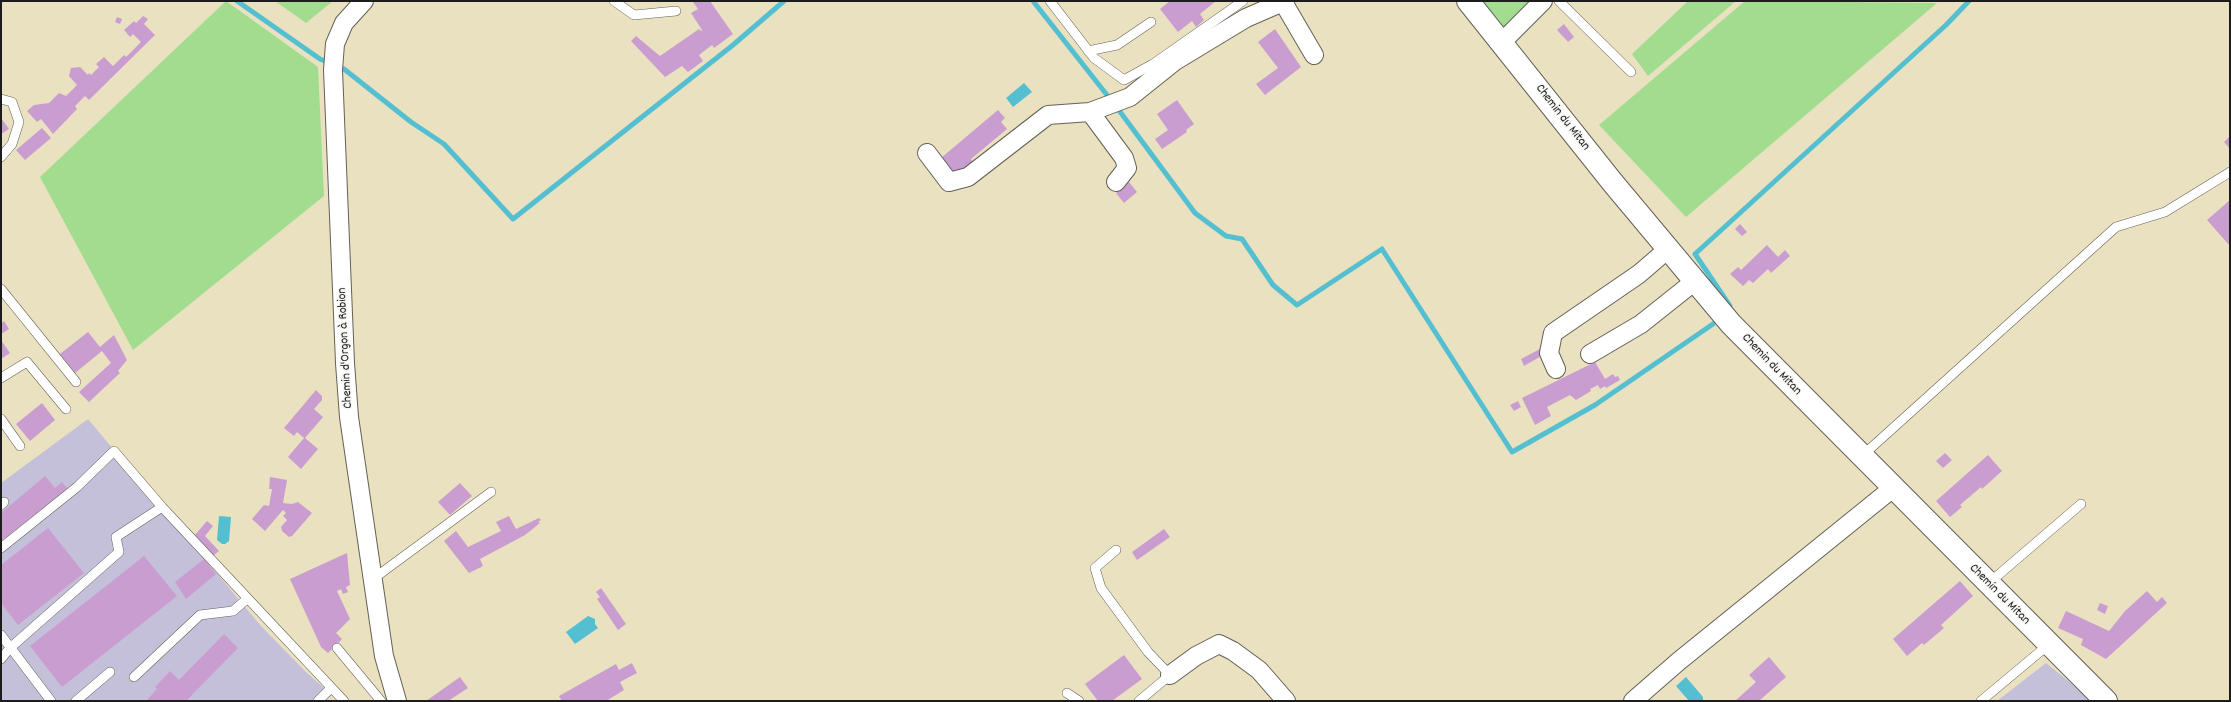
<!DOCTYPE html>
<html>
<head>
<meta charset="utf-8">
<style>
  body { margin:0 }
  #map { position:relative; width:2231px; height:702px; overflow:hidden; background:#eae1c1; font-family:Dekko,sans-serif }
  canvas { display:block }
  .frame { position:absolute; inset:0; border:2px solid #1c1c1c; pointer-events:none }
</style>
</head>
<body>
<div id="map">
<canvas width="2231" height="702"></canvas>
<div class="frame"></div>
</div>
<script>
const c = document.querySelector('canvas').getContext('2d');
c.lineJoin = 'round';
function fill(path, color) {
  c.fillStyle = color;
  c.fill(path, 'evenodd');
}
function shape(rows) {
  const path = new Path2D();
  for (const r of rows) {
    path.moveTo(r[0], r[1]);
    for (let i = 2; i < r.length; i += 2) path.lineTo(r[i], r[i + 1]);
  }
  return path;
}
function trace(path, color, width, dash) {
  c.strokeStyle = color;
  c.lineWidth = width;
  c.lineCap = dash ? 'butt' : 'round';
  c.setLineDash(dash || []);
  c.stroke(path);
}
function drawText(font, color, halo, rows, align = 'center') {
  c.font = font + ' Dekko,sans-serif';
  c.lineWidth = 3;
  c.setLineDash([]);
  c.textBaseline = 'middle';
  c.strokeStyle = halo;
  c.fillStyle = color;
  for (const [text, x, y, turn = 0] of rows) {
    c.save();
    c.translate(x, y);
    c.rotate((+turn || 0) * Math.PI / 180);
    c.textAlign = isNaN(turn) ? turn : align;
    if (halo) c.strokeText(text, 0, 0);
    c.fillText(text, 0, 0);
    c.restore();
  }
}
fill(shape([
  [88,419,261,626,306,672,332,695,326,701,1,701,1,483],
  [2046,663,2093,701,1997,701]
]), '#c5c0da');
fill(shape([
  [226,1,318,67,324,196,133,350,40,177],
  [275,1,333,1,306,23],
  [1482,1,1535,1,1505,30],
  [1688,1,1736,1,1648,76,1632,54],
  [1745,1,1937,3,1686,217,1599,125]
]), '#a2dc8f');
fill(shape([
  [1024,83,1032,92,1013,107,1006,98],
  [219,516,231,517,229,541,225,544,222,544,217,540],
  [588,616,595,619,595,624,598,628,575,644,566,632],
  [1686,677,1703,697,1703,701,1689,701,1676,686]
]), '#54bfd0');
trace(shape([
  [237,1,320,59,344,69,411,122,444,144,513,219,733,45,784,1],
  [1033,1,1118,109,1195,213,1226,236,1242,239,1273,285,1297,305,1382,249,1512,452,1595,405,1713,324],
  [1729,309,1730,306,1695,254,1946,25,1969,1]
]), '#54bfd0', 5);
fill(shape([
  [695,1,710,1,733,34,714,48,712,45,699,55,703,61,688,72,682,66,665,77,631,41,636,36,660,56,699,29,701,31,702,30,691,13,698,9,693,2],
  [1170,1,1216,1,1200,14,1204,20,1196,27,1192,21,1178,32,1160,9],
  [143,16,148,19,144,24,155,35,89,100,85,96,75,106,77,109,53,134,41,119,37,122,27,111,34,105,49,103,59,93,66,96,77,85,69,76,71,68,80,67,88,75,89,73,91,75,99,67,96,64,104,57,113,66,124,55,126,57,141,42,133,34,130,37,124,30,134,21,136,23],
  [117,17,122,19,120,24,115,22],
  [1564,24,1574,37,1568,42,1557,30],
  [1275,29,1301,67,1265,95,1256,84,1278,68,1258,42],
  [1177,100,1194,124,1186,130,1187,132,1162,149,1155,139,1168,130,1157,114],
  [998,110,1005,118,1001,122,1007,129,971,159,973,162,956,176,941,158],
  [1,118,9,129,1,134],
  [42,128,51,138,25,160,16,150],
  [2230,136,2230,149,2224,142],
  [1129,182,1137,192,1124,203,1116,193],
  [2230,200,2230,246,2207,220],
  [1740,224,1747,232,1742,236,1735,229],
  [1767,245,1778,257,1785,250,1790,256,1771,273,1768,269,1753,283,1749,280,1743,286,1730,274,1738,267,1741,270],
  [4,321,9,329,1,334,1,323],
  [88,332,100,347,114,335,127,360,118,371,120,373,89,402,79,392,111,363,102,351,75,373,60,354],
  [1,340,10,353,1,359],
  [1540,349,1543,355,1524,366,1521,359],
  [1595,362,1605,379,1613,374,1615,377,1618,376,1620,380,1606,388,1605,386,1600,389,1598,385,1590,389,1591,391,1576,400,1570,395,1547,407,1551,416,1535,425,1522,398],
  [316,390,322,396,322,400,314,409,323,417,305,438,318,449,301,469,288,457,304,438,297,432,294,436,284,428],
  [1518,401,1521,407,1514,411,1510,405],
  [42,403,55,420,30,441,16,424],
  [1945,453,1952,460,1943,468,1936,461],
  [1988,455,2002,471,1982,489,1981,487,1960,505,1962,507,1950,517,1936,501],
  [45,476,55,488,62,482,68,489,1,545,1,513],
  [270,477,287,480,283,503,292,504,298,502,312,513,292,536,289,537,282,531,281,527,287,520,283,516,286,513,283,510,265,531,252,519,264,505,269,506,272,489,269,489],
  [460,483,472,496,450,515,438,502],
  [509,516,516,529,539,518,541,520,538,522,540,523,525,535,480,559,483,566,469,573,444,541,456,531,468,547,501,531,496,522],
  [207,521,213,526,205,536,219,551,213,556,194,536],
  [48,528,84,573,18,625,1,603,1,565],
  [1164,529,1170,537,1137,560,1132,552],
  [347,553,350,585,346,587,348,592,343,594,341,589,337,591,350,619,336,633,342,639,328,653,321,647,290,579],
  [144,556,177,596,62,687,30,646],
  [204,559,216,574,186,599,175,582],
  [1960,581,1973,596,1941,625,1944,628,1924,645,1922,643,1907,656,1893,639],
  [601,588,626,624,618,630,597,599,600,597,596,592],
  [2147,591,2157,602,2162,597,2167,603,2106,659,2081,645,2083,639,2058,628,2066,611,2109,631,2125,611],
  [2100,603,2108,606,2105,614,2097,610],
  [224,634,238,648,186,701,146,701,157,689,155,687,170,671,179,680],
  [1124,655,1142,679,1112,701,1098,701,1085,684],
  [1769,657,1786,677,1759,701,1735,701,1756,682,1749,675],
  [632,663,637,673,620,682,624,690,606,701,562,701,559,696,616,664,619,670],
  [460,677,468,688,448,701,426,701]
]), '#ca9dd1');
const service = shape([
  [614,1,634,15,676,11],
  [1050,1,1094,58,1124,80,1153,64,1243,1],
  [1559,1,1631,72],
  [1088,51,1117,45,1151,22],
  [1,99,12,102,19,122,12,144,1,157],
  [1,289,76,382],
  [1,378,27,362,66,409],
  [1,419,20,446],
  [1862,456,2116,227,2165,212,2230,172],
  [1,505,4,502],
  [1,548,77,487,114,451,162,507],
  [1116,550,1095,568,1101,588,1148,652,1170,675,1139,701],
  [373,579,491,492],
  [1989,583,2081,504],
  [1,635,51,701],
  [337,648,381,701],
  [1,659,10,648,119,552,116,537,162,507,344,701],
  [134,677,200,615,233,611,247,599],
  [1067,693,1079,701],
  [76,701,110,672],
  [318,701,330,689],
  [1981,701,2048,645]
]);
const minor = shape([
  [364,1,344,23,335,44,333,70,345,363,349,417,384,656,397,701],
  [1283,2,1314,55],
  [1502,42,1543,1],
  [1090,112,1124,158,1127,168,1116,182],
  [927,153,949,182,968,177,1048,115,1090,112,1130,97,1175,61,1246,18,1285,1],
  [1590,354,1641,324,1695,281],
  [1556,369,1549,353,1553,333,1639,274,1668,249],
  [1170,675,1196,656,1219,644,1233,651,1259,670,1286,701],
  [1633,701,1679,661,1893,488]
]);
const tertiary = shape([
  [1468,1,1613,183,1731,324,2106,701]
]);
trace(service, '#646156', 10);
trace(minor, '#646156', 20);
trace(tertiary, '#646156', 24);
trace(service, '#fff', 9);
trace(minor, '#fff', 18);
trace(tertiary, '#fff', 22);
drawText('13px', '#1c1c1c', '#f6f6f2', [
  ["Chemin du Mitan",1562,118,52],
  ["Chemin d'Orgon à Robion",346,348,-93],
  ["Chemin du Mitan",1771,365,46],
  ["Chemin du Mitan",1999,595,45]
]);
</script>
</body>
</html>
